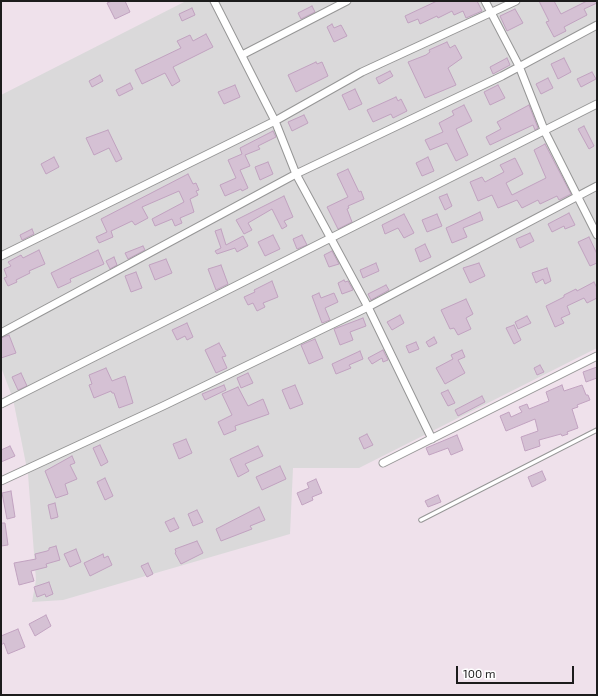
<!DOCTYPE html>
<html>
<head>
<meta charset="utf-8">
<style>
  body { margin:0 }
  #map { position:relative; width:598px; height:696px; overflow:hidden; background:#efe1eb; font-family:"Exo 2",sans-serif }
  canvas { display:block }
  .frame { position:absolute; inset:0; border:2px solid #1c1c1c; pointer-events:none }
  .scale { position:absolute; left:456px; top:666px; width:118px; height:18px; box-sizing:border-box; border:2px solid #1c1c1c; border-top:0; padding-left:5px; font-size:12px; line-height:14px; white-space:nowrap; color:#1c1c1c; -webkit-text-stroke:3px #fff; paint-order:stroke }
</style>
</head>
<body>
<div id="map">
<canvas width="598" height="696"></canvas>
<div class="frame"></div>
<div class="scale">100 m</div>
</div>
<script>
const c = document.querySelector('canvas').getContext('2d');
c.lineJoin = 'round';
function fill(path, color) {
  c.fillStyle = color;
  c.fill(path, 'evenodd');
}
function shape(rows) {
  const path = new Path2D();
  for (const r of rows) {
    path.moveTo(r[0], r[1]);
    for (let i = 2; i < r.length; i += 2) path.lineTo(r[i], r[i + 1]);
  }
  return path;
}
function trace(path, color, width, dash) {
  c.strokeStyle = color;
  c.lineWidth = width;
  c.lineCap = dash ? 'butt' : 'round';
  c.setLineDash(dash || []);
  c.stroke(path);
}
fill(shape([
  [186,1,597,1,597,348,359,468,293,468,290,534,63,600,32,602,36,580,28,474,13,399,1,367,1,95]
]), '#dad9da');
const building = shape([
  [112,1,125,1,130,12,115,19,107,3,112,1],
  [437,1,477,1,482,11,466,18,463,11,454,15,452,11,438,18,437,16,420,24,418,19,408,23,405,16,437,1],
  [539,1,554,1,561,14,587,1,597,1,597,3,584,9,587,15,564,27,566,31,554,37,546,22,549,21,539,1],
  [312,6,315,12,301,19,298,13,312,6],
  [192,8,195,15,182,21,179,14,192,8],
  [515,9,523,23,507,31,500,16,515,9],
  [332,24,334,28,341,25,347,36,334,42,327,27,332,24],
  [206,34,213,47,173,67,180,81,172,86,165,73,142,84,135,70,181,48,177,41,190,35,193,41,206,34],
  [447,42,450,48,455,45,462,58,448,68,456,85,425,98,408,62,426,55,430,52,429,50,447,42],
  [507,58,510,65,493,74,490,67,507,58],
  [564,58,571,72,558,79,551,64,564,58],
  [316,62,317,64,322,62,328,76,296,92,288,75,316,62],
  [390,71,393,76,379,84,376,78,390,71],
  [592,72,596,79,581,87,577,79,592,72],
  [100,75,103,81,92,87,89,81,100,75],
  [548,78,553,88,541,94,536,84,548,78],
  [130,83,133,89,119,96,116,90,130,83],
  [235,85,240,97,224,104,218,92,235,85],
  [498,85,505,98,490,105,484,92,498,85],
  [355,89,362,104,349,110,342,95,355,89],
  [396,97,398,101,401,99,407,111,393,118,391,114,373,122,367,110,396,97],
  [464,105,472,121,456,129,468,155,456,161,447,143,430,150,425,140,443,132,439,123,454,115,452,111,464,105],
  [529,105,538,128,535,130,533,125,490,145,486,137,501,129,497,122,529,105],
  [304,115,308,123,292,131,288,122,304,115],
  [584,126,594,146,589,149,578,129,584,126],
  [108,130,122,159,116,162,109,148,94,155,86,138,108,130],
  [273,131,276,137,258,146,260,149,245,155,250,166,240,170,248,188,242,191,241,189,225,196,220,185,236,178,228,160,242,154,240,148,273,131],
  [545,144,571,194,559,200,557,196,540,204,538,200,522,208,517,200,498,208,492,195,478,201,470,182,482,177,485,182,504,172,500,165,515,158,523,174,506,183,512,195,546,178,534,150,545,144],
  [54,157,59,167,46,174,41,164,54,157],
  [428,157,434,171,422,176,416,163,428,157],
  [268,162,273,174,260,180,255,167,268,162],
  [348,169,359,192,361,191,364,199,348,206,349,208,347,209,352,222,338,229,327,207,348,197,337,174,348,169],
  [188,174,193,184,196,183,199,190,196,191,198,195,190,199,194,212,180,218,182,223,175,226,172,219,155,226,152,219,184,202,179,191,142,207,148,218,135,225,132,221,111,231,113,237,99,243,96,237,107,232,101,219,188,174],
  [447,194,452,206,445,210,439,197,447,194],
  [284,196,293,217,284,221,287,226,282,229,272,209,248,223,252,230,244,234,236,220,284,196],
  [480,212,483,220,463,228,467,237,452,243,446,228,480,212],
  [569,213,575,225,565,229,564,226,552,232,548,224,569,213],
  [404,214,414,233,404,238,398,228,385,234,382,225,404,214],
  [437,214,442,226,427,232,422,220,437,214],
  [32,229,34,234,22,240,20,235,32,229],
  [221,229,226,245,243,236,248,246,237,252,235,248,217,254,215,251,221,248,215,231,221,229],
  [530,233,534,241,520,248,516,239,530,233],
  [273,235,280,249,265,256,258,242,273,235],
  [302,235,307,245,297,249,293,239,302,235],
  [589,237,597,254,597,263,590,266,578,242,589,237],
  [425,244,431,257,420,262,415,249,425,244],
  [143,246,145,250,128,259,125,253,143,246],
  [39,250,45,264,29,271,30,273,16,280,17,282,8,286,4,278,7,277,4,269,11,266,8,262,21,255,23,258,39,250],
  [98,250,104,264,70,279,71,282,58,288,51,273,98,250],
  [332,251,339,264,329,267,324,255,332,251],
  [114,257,117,265,110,269,106,261,114,257],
  [166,259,172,273,155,280,149,265,166,259],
  [376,263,379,271,363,278,360,270,376,263],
  [479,263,485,276,470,283,463,268,479,263],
  [221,265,228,284,216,290,208,269,221,265],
  [547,268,551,281,545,284,543,279,536,283,532,273,547,268],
  [136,272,142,288,131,292,125,276,136,272],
  [344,280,345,282,348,281,353,290,342,294,338,283,344,280],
  [272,281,278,297,263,303,265,307,257,311,253,303,248,305,244,297,255,292,254,290,272,281],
  [594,282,597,288,597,298,587,303,584,298,567,306,570,314,561,318,564,323,555,327,546,306,564,297,564,295,576,289,577,291,594,282],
  [386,285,389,290,371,300,368,294,386,285],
  [319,293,321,298,334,293,338,302,325,308,330,320,322,323,312,296,319,293],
  [466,299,473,314,466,318,471,329,458,335,454,328,450,329,441,310,466,299],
  [400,315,404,323,392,330,387,322,400,315],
  [527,316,531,323,518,329,515,322,527,316],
  [363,318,366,326,350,332,353,340,340,345,334,329,363,318],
  [187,323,193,337,187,340,185,336,177,340,172,330,187,323],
  [514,325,521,340,514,344,506,328,514,325],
  [9,335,16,353,1,358,1,338,9,335],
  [434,337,437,343,429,347,426,342,434,337],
  [315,339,323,358,309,364,301,345,315,339],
  [416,342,419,349,409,353,406,346,416,342],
  [219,343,226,356,222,357,227,368,216,373,205,350,219,343],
  [383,350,388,360,383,362,382,358,372,364,368,358,383,350],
  [462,350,465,357,458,360,465,373,445,384,436,368,453,359,451,355,462,350],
  [360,351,363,359,349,365,351,368,336,374,332,364,360,351],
  [540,365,544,372,537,375,534,368,540,365],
  [597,367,597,378,586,382,583,372,597,367],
  [106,368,112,381,125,376,133,403,119,408,114,393,112,393,111,391,94,398,89,385,92,384,89,375,106,368],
  [21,373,27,386,18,390,12,377,21,373],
  [248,373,253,383,241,388,237,378,248,373],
  [224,385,226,390,205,400,202,394,224,385],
  [295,385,303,404,290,409,282,390,295,385],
  [562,385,564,391,582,385,586,395,588,395,590,400,577,405,578,407,572,409,578,428,567,432,568,434,562,436,561,434,539,440,540,446,525,451,521,437,538,431,535,419,506,431,500,416,509,412,511,417,522,412,519,407,527,404,529,409,549,401,546,392,562,385],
  [238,387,248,406,263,399,269,414,235,426,236,430,224,435,218,422,232,415,222,394,238,387],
  [448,390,455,403,448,406,441,393,448,390],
  [482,396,485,402,458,416,455,410,482,396],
  [367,434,373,445,364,449,359,438,367,434],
  [457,435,463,450,451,455,448,448,429,455,426,448,457,435],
  [186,439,192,453,179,459,173,444,186,439],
  [100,445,108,462,101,466,93,448,100,445],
  [10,446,15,456,1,462,1,450,10,446],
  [258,446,263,456,245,464,249,471,238,477,230,459,258,446],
  [72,456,75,463,70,465,77,479,65,484,68,494,56,498,45,471,72,456],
  [280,466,286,479,262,490,256,477,280,466],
  [542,471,546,480,532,487,528,477,542,471],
  [105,478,113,496,105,500,97,482,105,478],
  [316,479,322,493,312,497,313,500,302,505,297,493,309,488,307,483,316,479],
  [11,491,15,517,7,519,2,493,11,491],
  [438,495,441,502,428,507,425,501,438,495],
  [55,503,58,517,51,519,48,505,55,503],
  [259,507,265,520,250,526,252,529,221,541,216,529,259,507],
  [197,510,203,522,193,526,188,514,197,510],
  [174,518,179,528,170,532,165,522,174,518],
  [1,523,5,523,8,545,1,546,1,523],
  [197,541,203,553,181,564,175,553,176,552,175,549,197,541],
  [56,546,60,560,46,564,47,567,31,571,34,581,19,585,14,563,36,559,35,554,47,551,49,550,49,548,56,546],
  [76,549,81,562,70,567,64,554,76,549],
  [103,554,104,558,108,556,112,565,90,576,84,563,103,554],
  [148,563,153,574,147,577,141,566,148,563],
  [49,582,53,594,46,597,45,594,37,597,34,587,49,582],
  [46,615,51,626,35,636,29,624,46,615],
  [18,629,25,647,8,654,4,643,1,645,1,636,18,629]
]);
fill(building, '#d5c1d4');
trace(building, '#c1a2c0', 1);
const service = shape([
  [421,520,597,430]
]);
const minor = shape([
  [214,1,275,121,296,174,368,307,432,439],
  [485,1,519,66,545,132,597,235],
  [242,55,347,1],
  [1,256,275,121,362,72,516,1],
  [1,333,296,174,502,76,597,25],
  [1,404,597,104],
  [383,463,597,356],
  [1,481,163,406,368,307,597,186]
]);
trace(service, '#969696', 5.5);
trace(minor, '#969696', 9);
trace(service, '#fff', 3.5);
trace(minor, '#fff', 7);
</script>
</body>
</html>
